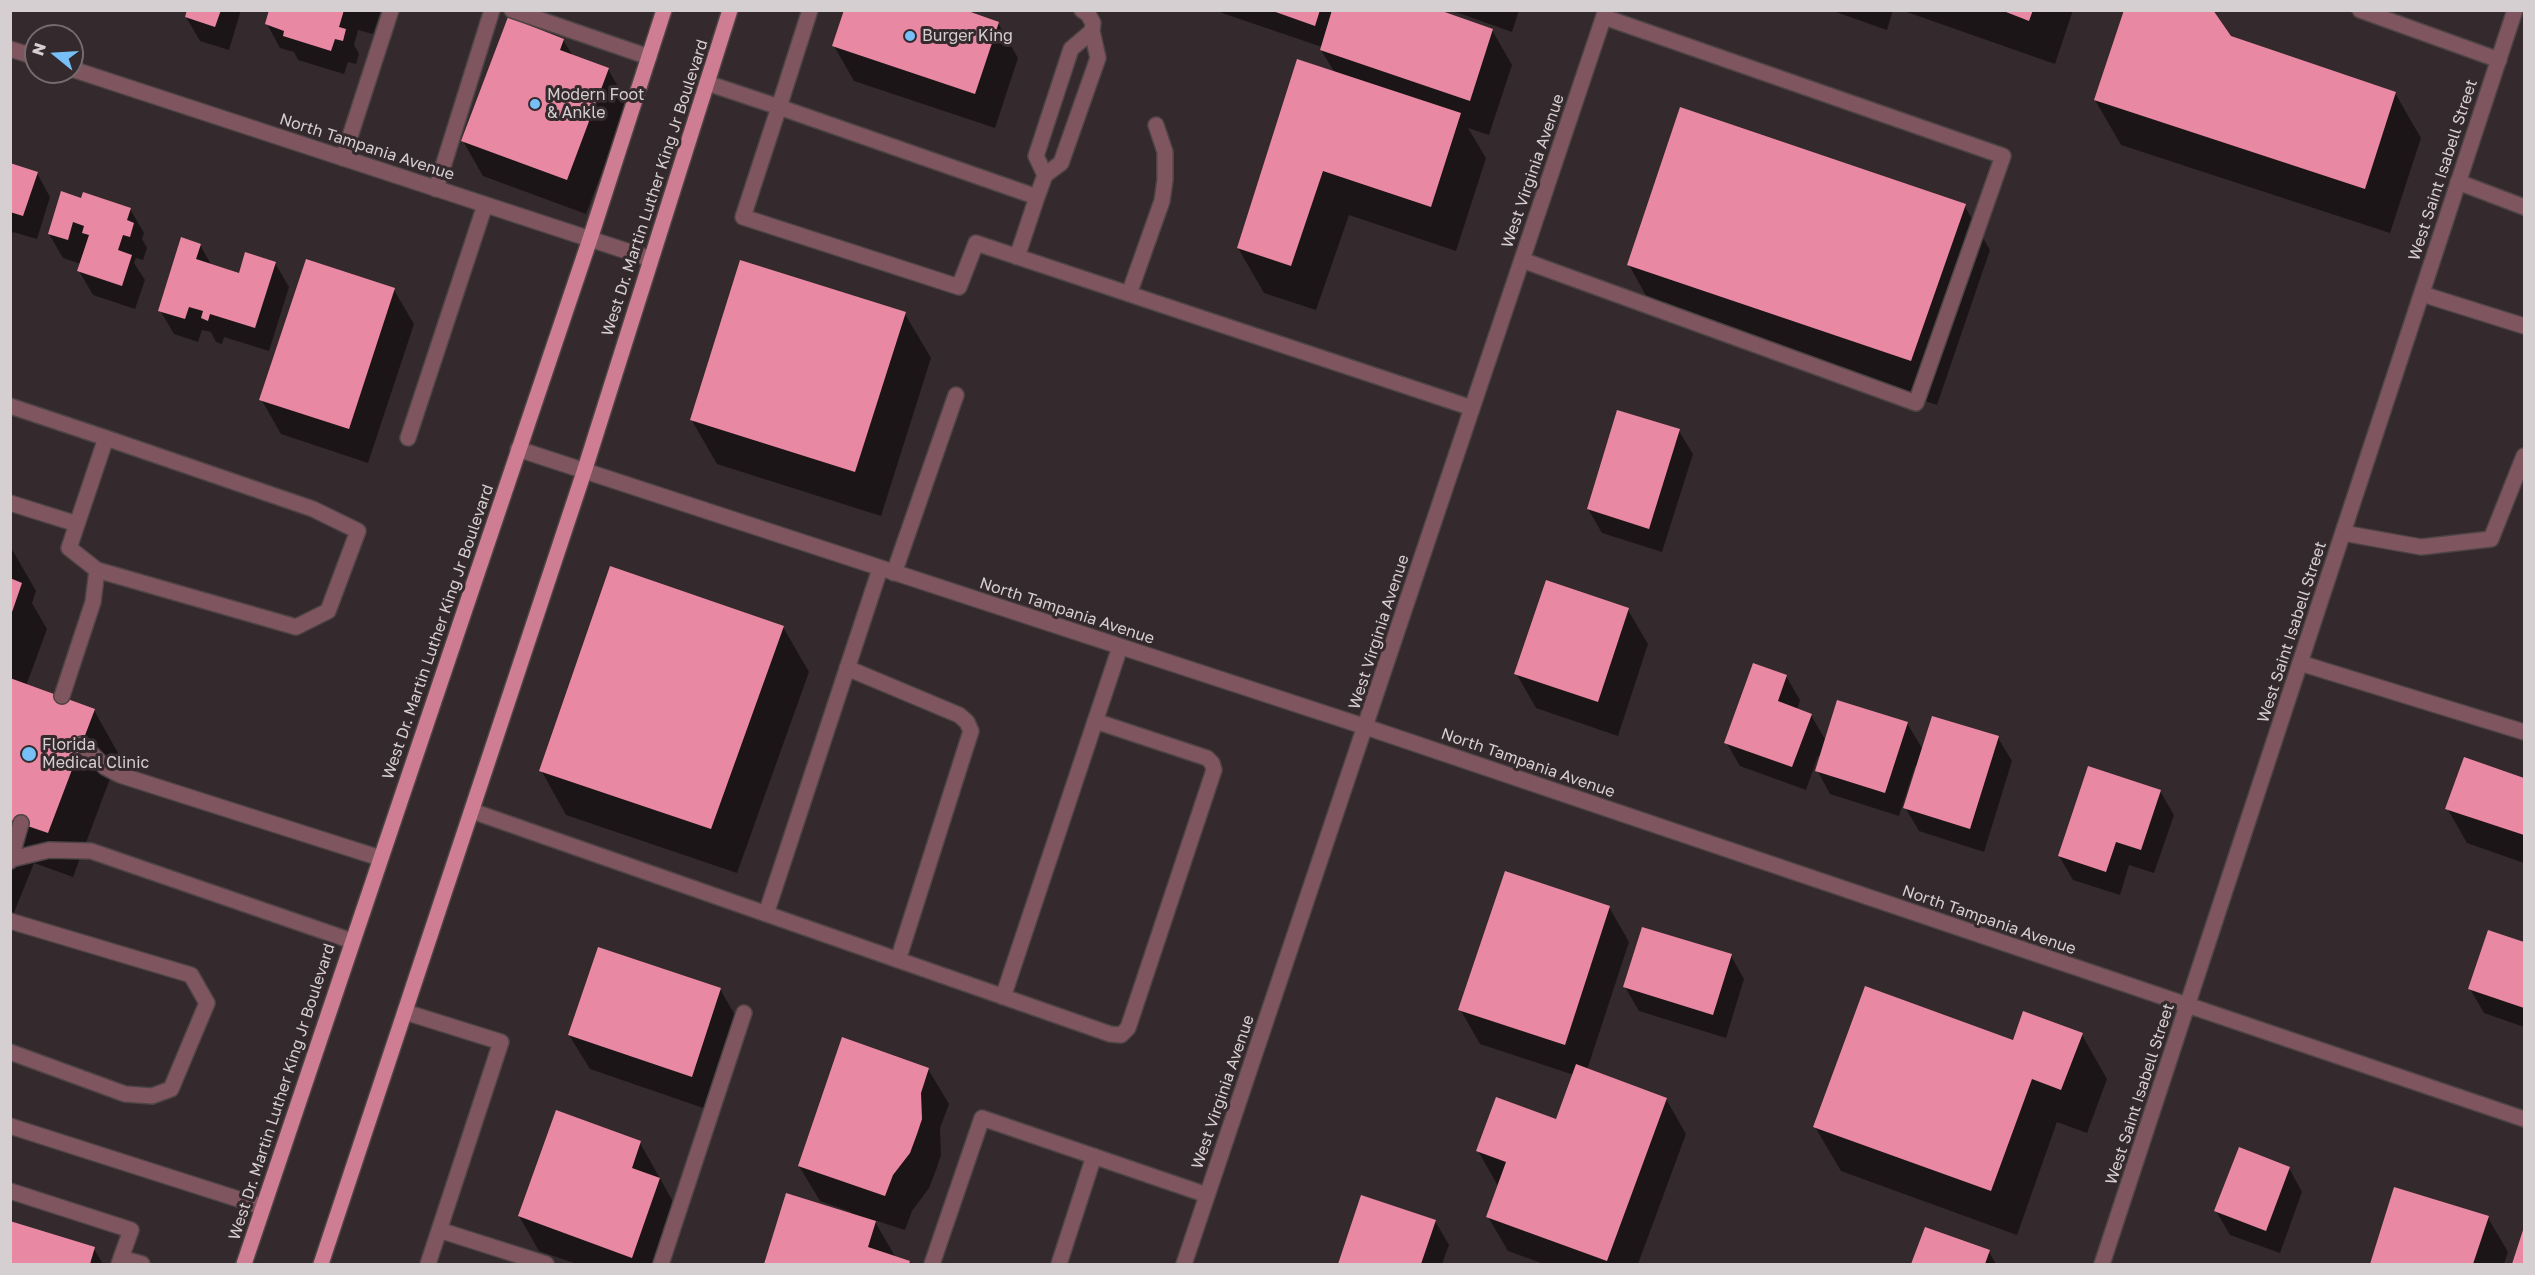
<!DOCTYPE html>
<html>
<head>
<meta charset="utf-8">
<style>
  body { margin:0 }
  #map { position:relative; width:2535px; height:1275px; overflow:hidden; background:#34292c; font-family:"Golos Text",sans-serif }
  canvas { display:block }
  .frame { position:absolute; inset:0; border:12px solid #d6cfd1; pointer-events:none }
  .north { position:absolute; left:24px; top:24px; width:60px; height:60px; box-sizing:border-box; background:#34292c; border:2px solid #756b6e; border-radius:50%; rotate:288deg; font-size:16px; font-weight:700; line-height:24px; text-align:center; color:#d6cfd1 }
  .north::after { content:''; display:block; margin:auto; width:21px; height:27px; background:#76c0f7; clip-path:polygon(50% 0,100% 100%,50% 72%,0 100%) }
</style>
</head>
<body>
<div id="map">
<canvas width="2535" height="1275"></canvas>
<div class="frame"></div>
<div class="north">N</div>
</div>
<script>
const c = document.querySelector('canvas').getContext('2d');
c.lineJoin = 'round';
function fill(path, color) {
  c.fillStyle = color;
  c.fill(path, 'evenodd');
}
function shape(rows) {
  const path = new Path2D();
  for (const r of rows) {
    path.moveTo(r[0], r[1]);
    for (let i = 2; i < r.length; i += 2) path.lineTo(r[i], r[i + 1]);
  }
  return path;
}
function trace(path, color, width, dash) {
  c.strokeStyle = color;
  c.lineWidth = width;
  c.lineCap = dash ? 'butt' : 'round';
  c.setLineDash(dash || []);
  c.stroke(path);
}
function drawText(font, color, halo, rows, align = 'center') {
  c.font = font + ' "Golos Text",sans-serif';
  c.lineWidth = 6;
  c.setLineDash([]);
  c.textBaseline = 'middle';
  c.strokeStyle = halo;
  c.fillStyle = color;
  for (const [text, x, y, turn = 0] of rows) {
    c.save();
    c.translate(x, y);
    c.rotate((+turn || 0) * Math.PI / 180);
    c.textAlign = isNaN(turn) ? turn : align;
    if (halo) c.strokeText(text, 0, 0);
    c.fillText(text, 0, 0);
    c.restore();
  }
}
fill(shape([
  [188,10,241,10,229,50,200,41,186,17],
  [271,10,381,10,373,34,358,30,354,45,359,54,356,64,348,62,344,74,298,60,294,52,280,48,267,24],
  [1220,10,1435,10,1492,30,1512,65,1489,135,1468,128,1486,158,1456,251,1349,215,1316,310,1264,293,1238,248,1335,73,1321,50,1322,47,1222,13],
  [1450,10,1519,10,1512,32],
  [1830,10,1893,10,1887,30],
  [1901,10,2073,10,2055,64],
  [998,23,1018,58,995,128,854,81,834,46],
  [2230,38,2395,93,2421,138,2390,233,2121,145,2095,100],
  [563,40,573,56,608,69,628,104,586,214,483,176,463,141],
  [10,165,37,173,50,197,37,239,13,232,10,240],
  [82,200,130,209,144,233,142,239,147,248,143,260,136,258,134,263,145,280,135,309,93,295,79,271,81,264,63,258,49,234],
  [1964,205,1990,250,1937,405,1654,310,1629,265],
  [200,245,212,266,240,275,275,263,289,287,269,351,224,337,222,344,216,342,211,332,202,330,198,342,174,334,160,310],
  [394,290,414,324,368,463,281,434,261,399],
  [905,314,931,358,881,516,717,464,691,419],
  [1679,431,1693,454,1662,552,1602,533,1588,509],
  [10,546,36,591,32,603,47,629,26,686,94,710,119,755,73,877,34,863,11,920],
  [1628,610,1648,644,1618,736,1536,708,1516,673],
  [783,627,809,672,737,873,566,815,541,770],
  [1786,676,1800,700,1797,710,1811,715,1826,741,1907,723,1923,750,1998,738,2012,761,1984,852,1919,831,1905,807,1917,767,1915,766,1899,816,1830,794,1817,770,1821,757,1818,756,1806,790,1740,766,1726,742],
  [2464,759,2524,780,2524,863,2467,843,2447,808],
  [2160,791,2174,815,2154,873,2129,865,2120,895,2073,880,2059,856],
  [1609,907,1629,942,1587,1070,1666,1099,1686,1134,1638,1264,1544,1264,1508,1251,1488,1217,1498,1186,1478,1151,1557,1121,1574,1075,1480,1044,1460,1009],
  [2489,932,2524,944,2524,1027,2484,1013,2470,989],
  [1731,956,1744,979,1726,1038,1639,1011,1625,987],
  [720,989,740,1024,712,1111,590,1069,569,1035],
  [2082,1035,2107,1079,2087,1133,2057,1122,2017,1235,1841,1171,1815,1127,2014,1042],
  [928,1069,949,1104,940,1128,941,1155,936,1170,929,1188,912,1211,905,1230,874,1220,896,1258,910,1264,765,1264,787,1195,850,1214,851,1212,820,1201,799,1166],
  [557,1112,640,1143,680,1214,661,1264,577,1264,539,1251,519,1216],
  [2289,1168,2302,1192,2280,1253,2230,1235,2216,1211],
  [2395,1189,2488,1218,2508,1252,2504,1264,2372,1264],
  [1435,1221,1449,1245,1442,1264,1340,1264],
  [10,1223,94,1249,103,1264,10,1264],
  [1926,1229,1989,1252,1996,1264,1913,1264],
  [2524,1230,2524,1264,2513,1264]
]), '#0007');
fill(shape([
  [187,10,221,10,215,27,185,17],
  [269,10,344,10,339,27,346,29,343,41,335,39,331,51,283,36,284,31,265,24],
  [844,10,965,10,999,22,975,94,832,46],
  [1270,10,1320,10,1315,26],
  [1332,10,1439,10,1493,29,1470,101,1320,50],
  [2001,10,2033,10,2029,21],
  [2124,10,2213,10,2231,36,2396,92,2365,189,2094,100],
  [508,17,564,39,560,50,609,68,567,180,461,141],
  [1297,59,1461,113,1431,207,1323,171,1291,266,1237,248],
  [1680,107,1966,204,1911,361,1627,265],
  [10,163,38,172,23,216,10,212],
  [61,191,81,198,83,192,131,208,127,220,134,223,130,237,123,235,118,250,132,255,122,286,77,271,89,235,82,233,84,226,73,222,68,240,48,234],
  [181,237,201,244,196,259,239,273,245,252,276,262,255,328,210,314,208,321,201,318,203,311,189,307,185,319,158,311],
  [306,259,395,288,349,429,259,400],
  [740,260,906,312,855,472,690,420],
  [1617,410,1680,429,1649,529,1587,509],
  [610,566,784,626,711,829,539,771],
  [10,578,22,583,11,615,10,615],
  [1546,580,1629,608,1598,702,1514,674],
  [1753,663,1787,675,1778,701,1812,714,1792,767,1724,743],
  [10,678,95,709,48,833,10,820],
  [1837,700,1908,722,1885,793,1815,771],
  [1932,716,1999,736,1970,829,1903,808],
  [2464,757,2524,778,2524,835,2445,809],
  [2088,766,2161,790,2141,850,2116,842,2106,872,2058,856],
  [1505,871,1610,906,1565,1045,1458,1010],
  [1642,927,1732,954,1713,1015,1623,987],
  [2488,930,2524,942,2524,1008,2468,989],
  [598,947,721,988,692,1077,568,1035],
  [1865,986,2013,1040,2023,1011,2083,1033,2061,1090,2032,1079,1991,1191,1813,1127],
  [842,1037,929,1068,921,1093,922,1119,917,1134,910,1153,893,1175,885,1196,798,1166],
  [1576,1064,1667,1098,1607,1261,1486,1217,1506,1162,1476,1151,1496,1097,1556,1119],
  [556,1110,641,1141,632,1168,660,1178,632,1258,518,1216],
  [2239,1147,2290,1167,2266,1231,2214,1211],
  [2394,1187,2489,1216,2473,1264,2370,1264],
  [786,1193,876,1221,868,1247,910,1261,909,1264,764,1264],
  [1361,1195,1436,1220,1421,1264,1338,1264],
  [10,1221,95,1247,90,1264,10,1264],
  [1925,1227,1990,1250,1985,1264,1911,1264],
  [2524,1227,2524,1264,2512,1264]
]), '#e988a2');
const lane = shape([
  [512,10,649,57],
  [810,10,779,107,1037,197,1017,257],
  [2360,10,2499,60],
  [707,83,779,107,743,217,959,287,976,243,1472,408],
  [343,158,391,10],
  [1045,175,1036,156,1071,49,1092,31,1093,23,1088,14,1082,10],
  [2458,182,2524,207],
  [436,189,492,10],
  [1037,197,1045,175,1061,163,1098,58,1092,31],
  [1522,260,1916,403,2003,156,1604,17],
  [1129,294,1162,201,1165,180,1165,152,1156,125],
  [2422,294,2524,326],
  [10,406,106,438,69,548,97,570,93,602,62,696],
  [408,438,485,205],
  [10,503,77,524],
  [2343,533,2421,547,2491,539,2524,456],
  [97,570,296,627,328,611,358,531,313,509,106,438],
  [894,573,956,395],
  [2300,663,2524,732],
  [847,668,959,715,967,722,971,731,898,960],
  [82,744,105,767,120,775,380,858],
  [472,811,1110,1034,1121,1035,1128,1028,1214,770,1212,763,1207,758,1095,721],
  [12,859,49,850,91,851,352,941],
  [10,861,21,823],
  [766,914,880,569],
  [10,921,191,975,207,1003,171,1089,152,1096,125,1094,10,1052],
  [1003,997,1120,647],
  [405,1012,501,1042,428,1264],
  [10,1126,263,1207],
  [10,1191,131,1230,121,1258],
  [439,1230,546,1264],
  [119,1264,121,1258,142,1264],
  [661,1264,744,1013],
  [932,1264,982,1118,1207,1195],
  [1059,1264,1094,1156]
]);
const street = shape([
  [10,49,36,57],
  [72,69,651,259],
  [518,449,1366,727,2524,1119],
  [1184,1264,1606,10],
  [2102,1264,2515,10]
]);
const primary = shape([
  [244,1264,590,239,664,10],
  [321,1264,584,472,730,10]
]);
trace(lane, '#4e4446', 18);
trace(street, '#4e4446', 18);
trace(primary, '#4e4446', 18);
trace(lane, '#7f5660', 15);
trace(street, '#7f5660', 15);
trace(primary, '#cf7d93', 15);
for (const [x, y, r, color] of [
  [910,36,6,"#76c0f7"],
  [535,104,6,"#76c0f7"],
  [29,754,8,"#76c0f7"]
]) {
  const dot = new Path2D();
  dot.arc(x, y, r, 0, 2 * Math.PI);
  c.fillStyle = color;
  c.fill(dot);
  trace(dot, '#34292c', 2);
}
drawText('16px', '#d6cfd1', '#34292c', [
  ["Burger King",922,36],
  ["Modern Foot",547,95],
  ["& Ankle",547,113],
  ["Florida",42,745],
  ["Medical Clinic",42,763]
], 'left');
drawText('16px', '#d6cfd1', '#34292c', [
  ["North Tampania Avenue",367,147,18],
  ["West Saint Isabell Street",2443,170,-72],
  ["West Virginia Avenue",1533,171,-71],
  ["West Dr. Martin Luther King Jr Boulevard",655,188,-72],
  ["North Tampania Avenue",1067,611,18],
  ["West Dr. Martin Luther King Jr Boulevard",438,632,-71],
  ["West Virginia Avenue",1379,632,-72],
  ["West Saint Isabell Street",2292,632,-72],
  ["North Tampania Avenue",1528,763,19],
  ["North Tampania Avenue",1989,920,19],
  ["West Dr. Martin Luther King Jr Boulevard",282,1092,-72],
  ["West Virginia Avenue",1223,1092,-71],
  ["West Saint Isabell Street",2140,1094,-72]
]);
</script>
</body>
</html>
